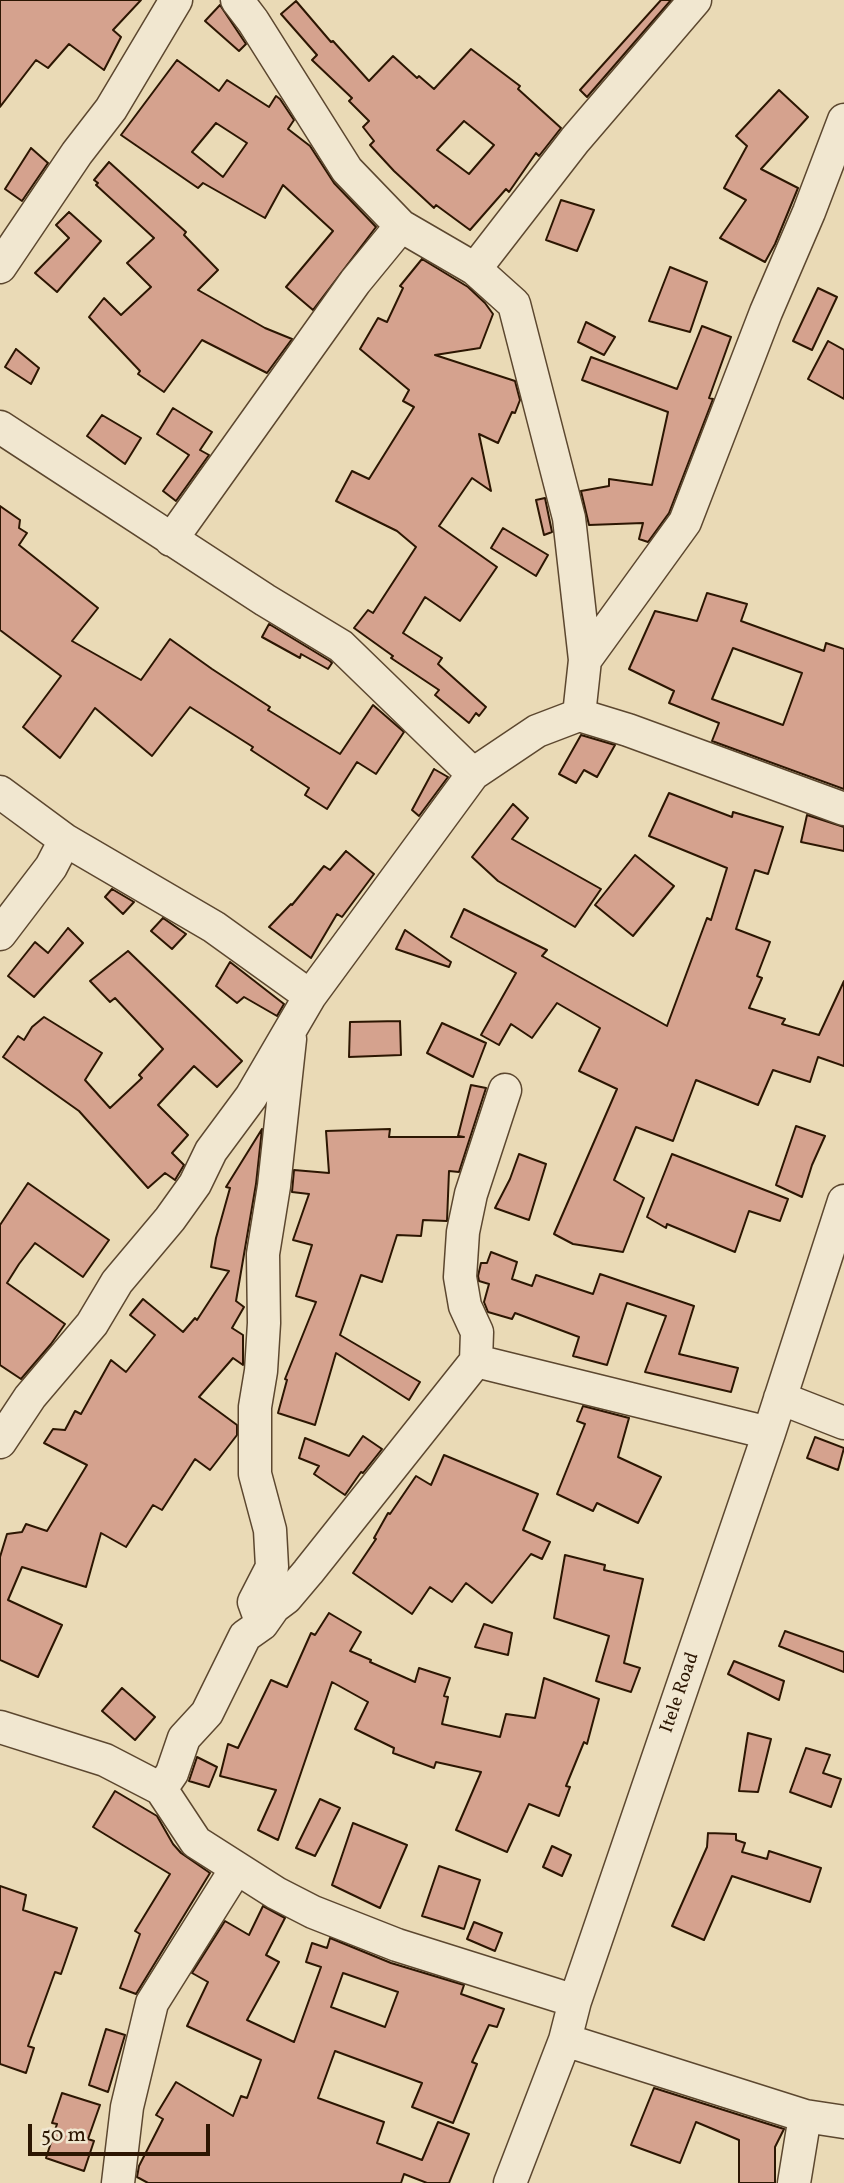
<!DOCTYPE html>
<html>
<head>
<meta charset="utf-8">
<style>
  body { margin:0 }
  #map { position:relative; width:844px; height:2183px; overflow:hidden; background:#eadab6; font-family:Vollkorn,serif }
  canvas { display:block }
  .scale { position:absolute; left:28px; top:2124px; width:182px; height:32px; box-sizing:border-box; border:4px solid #2c1602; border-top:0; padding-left:9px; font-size:21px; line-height:24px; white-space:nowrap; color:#2c1602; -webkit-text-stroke:5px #f1e7d0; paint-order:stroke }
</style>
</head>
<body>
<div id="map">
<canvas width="844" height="2183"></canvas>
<div class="scale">50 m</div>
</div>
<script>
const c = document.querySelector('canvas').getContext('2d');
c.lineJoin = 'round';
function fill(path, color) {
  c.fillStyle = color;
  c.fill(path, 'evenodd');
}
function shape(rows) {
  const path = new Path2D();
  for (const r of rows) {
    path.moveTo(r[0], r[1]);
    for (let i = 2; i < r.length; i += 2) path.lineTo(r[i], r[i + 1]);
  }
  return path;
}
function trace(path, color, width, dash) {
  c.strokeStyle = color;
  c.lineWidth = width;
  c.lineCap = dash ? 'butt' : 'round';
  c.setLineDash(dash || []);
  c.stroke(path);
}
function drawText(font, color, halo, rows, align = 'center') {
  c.font = font + ' Vollkorn,serif';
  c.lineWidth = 6;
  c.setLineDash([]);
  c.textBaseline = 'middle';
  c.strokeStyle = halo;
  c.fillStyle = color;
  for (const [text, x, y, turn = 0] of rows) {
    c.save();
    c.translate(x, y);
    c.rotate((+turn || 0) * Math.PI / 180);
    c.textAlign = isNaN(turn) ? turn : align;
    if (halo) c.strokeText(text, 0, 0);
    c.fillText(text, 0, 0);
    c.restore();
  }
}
const building = shape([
  [0,0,141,0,113,30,121,37,104,70,69,44,48,68,36,60,0,107,0,0],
  [661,0,671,0,587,97,580,90,661,0],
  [296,1,331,42,333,41,369,81,393,56,417,78,419,76,434,89,471,49,520,86,518,89,561,128,539,156,536,153,509,192,506,189,470,230,436,205,434,208,394,171,370,145,374,141,363,127,369,121,349,101,352,98,312,60,317,55,281,14,296,1],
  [464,121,494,145,469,174,437,150,464,121],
  [220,5,246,44,239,51,205,21,220,5],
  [177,60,219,91,227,80,269,107,276,96,280,99,294,120,288,129,310,146,334,183,376,227,313,310,286,287,333,231,283,185,265,218,203,183,198,188,121,135,177,60],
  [216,123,247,143,223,177,192,152,216,123],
  [779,90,808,117,761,169,798,188,775,244,765,262,720,238,746,200,724,188,747,146,736,136,779,90],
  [31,148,48,163,22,201,5,189,31,148],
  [109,162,186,232,184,235,218,270,198,290,265,328,292,339,267,373,202,340,164,392,138,374,140,371,89,317,104,298,121,315,151,287,127,263,154,238,96,185,98,183,94,180,109,162],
  [561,200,594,210,577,251,546,240,561,200],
  [69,212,101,241,57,292,35,273,69,238,56,225,69,212],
  [422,259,468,287,485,303,493,314,480,348,435,355,515,381,520,400,515,413,512,412,498,443,479,434,491,491,472,478,439,526,497,567,460,621,425,597,403,633,442,658,438,664,486,707,479,716,476,713,469,723,435,695,439,690,391,658,393,656,354,628,368,610,373,613,416,547,397,531,336,501,352,471,369,479,414,407,403,401,409,390,360,349,378,318,387,322,403,288,400,286,422,259],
  [670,267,707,282,690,332,649,321,670,267],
  [818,288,837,297,812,350,793,341,818,288],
  [586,322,615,337,604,355,578,342,586,322],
  [702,326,731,337,709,398,713,399,669,513,648,542,639,539,643,523,589,525,581,491,609,486,609,479,652,485,668,412,582,380,591,357,677,389,702,326],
  [828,341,844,350,844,399,808,379,828,341],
  [16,349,39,368,31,384,5,367,16,349],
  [173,408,212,432,200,450,209,455,176,501,163,491,189,455,157,434,173,408],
  [102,415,141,438,125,464,87,436,102,415],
  [545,498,552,532,544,535,536,500,545,498],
  [0,506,20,520,19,528,27,533,19,545,98,608,72,641,141,680,170,639,212,669,270,707,268,710,340,754,373,705,404,732,376,774,357,762,327,809,305,795,309,788,251,750,253,747,190,707,152,756,95,708,60,758,23,727,61,676,0,630,0,506],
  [503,528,548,555,536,576,491,548,503,528],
  [707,593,747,604,741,621,824,651,826,643,844,649,844,789,712,741,719,723,669,703,674,691,629,669,655,611,697,621,707,593],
  [733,648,802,673,783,725,712,699,733,648],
  [269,624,330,661,332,663,328,669,301,654,300,658,262,637,269,624],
  [581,735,615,745,597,777,584,770,576,783,559,774,581,735],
  [434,769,448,777,419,816,412,810,434,769],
  [669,793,732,817,733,812,783,827,768,874,755,870,736,929,770,942,757,976,762,978,749,1008,785,1019,782,1024,819,1035,844,981,844,1066,818,1057,810,1082,773,1070,758,1105,696,1080,673,1141,636,1127,614,1180,644,1198,623,1252,573,1244,554,1234,617,1089,579,1071,600,1028,557,1003,532,1038,511,1024,499,1045,481,1035,516,973,451,937,464,909,547,950,542,956,667,1026,707,918,711,920,727,868,649,836,669,793],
  [513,804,528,818,512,839,601,889,575,927,498,881,472,857,513,804],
  [807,815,844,827,844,851,801,842,807,815],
  [346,851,374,874,342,917,337,914,311,958,269,927,291,904,292,905,324,866,330,870,346,851],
  [635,855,674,886,633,936,595,905,635,855],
  [112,889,134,902,123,914,105,897,112,889],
  [163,918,186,934,172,949,151,931,163,918],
  [68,928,83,943,34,997,8,976,35,942,48,953,68,928],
  [405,930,451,962,449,967,396,949,405,930],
  [128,951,242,1061,217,1087,194,1066,158,1105,188,1135,172,1153,184,1165,175,1180,165,1173,148,1188,79,1111,3,1057,18,1036,24,1040,32,1027,44,1017,102,1053,85,1080,110,1108,142,1078,139,1075,163,1049,115,998,110,1002,90,981,128,951],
  [230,962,284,1004,277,1016,244,997,237,1003,216,986,230,962],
  [400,1021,401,1055,349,1057,350,1022,400,1021],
  [442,1023,486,1043,473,1077,427,1053,442,1023],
  [471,1085,486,1088,459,1172,449,1171,447,1221,423,1220,421,1236,397,1235,382,1282,361,1275,340,1335,420,1382,409,1400,336,1353,315,1425,278,1413,287,1380,285,1379,316,1302,296,1296,312,1245,293,1240,309,1194,292,1192,294,1170,329,1173,326,1131,390,1129,389,1137,464,1137,458,1136,471,1085],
  [796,1126,825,1136,812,1165,802,1197,776,1185,796,1126],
  [262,1129,256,1184,236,1301,244,1307,232,1328,243,1335,243,1365,233,1358,199,1397,237,1425,237,1435,210,1470,195,1459,162,1510,153,1505,126,1547,101,1533,86,1587,22,1567,8,1600,62,1625,38,1677,0,1660,0,1557,7,1534,22,1532,26,1524,47,1531,87,1465,44,1443,53,1429,65,1430,75,1411,81,1414,111,1360,126,1372,155,1335,130,1315,143,1299,183,1332,195,1318,197,1320,229,1271,211,1267,216,1238,230,1188,226,1187,262,1129],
  [519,1154,546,1164,529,1220,495,1208,510,1179,519,1154],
  [672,1154,788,1199,780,1221,749,1211,735,1252,667,1224,666,1228,647,1217,672,1154],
  [28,1183,109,1240,83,1277,35,1243,19,1264,7,1283,65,1324,51,1344,21,1379,0,1365,0,1225,28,1183],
  [491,1252,517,1262,512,1279,532,1286,536,1275,593,1294,600,1274,694,1306,679,1354,738,1368,731,1392,645,1372,666,1316,627,1303,607,1365,573,1356,579,1337,515,1313,512,1319,488,1312,484,1302,489,1284,479,1281,478,1276,481,1263,487,1263,491,1252],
  [583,1406,629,1418,618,1457,661,1477,638,1523,597,1503,593,1511,557,1494,585,1424,577,1421,583,1406],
  [363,1436,382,1449,363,1473,361,1472,345,1495,314,1474,319,1466,299,1458,305,1438,349,1456,363,1436],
  [815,1437,844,1448,838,1470,807,1458,815,1437],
  [444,1455,538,1494,523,1530,550,1542,542,1559,531,1554,492,1603,466,1583,452,1602,430,1587,412,1614,353,1573,376,1539,374,1538,388,1513,390,1514,416,1476,431,1485,444,1455],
  [565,1555,605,1565,604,1570,643,1579,624,1663,640,1668,631,1692,596,1681,609,1636,554,1618,565,1555],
  [329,1613,361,1632,350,1651,371,1660,370,1662,415,1682,419,1668,450,1678,444,1696,448,1697,442,1724,500,1737,506,1714,535,1718,544,1678,599,1699,587,1744,584,1742,566,1786,570,1787,559,1816,529,1804,507,1852,456,1830,481,1772,436,1762,434,1768,393,1753,394,1748,355,1729,368,1702,332,1682,278,1840,258,1830,276,1790,220,1776,228,1744,238,1748,271,1680,287,1687,311,1633,315,1635,329,1613],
  [484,1624,512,1633,508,1655,475,1647,484,1624],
  [785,1631,844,1652,844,1672,779,1646,785,1631],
  [734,1661,784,1681,779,1700,728,1674,734,1661],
  [122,1688,155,1717,135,1740,102,1711,122,1688],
  [748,1733,771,1739,758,1792,739,1791,748,1733],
  [806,1748,830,1755,823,1773,841,1779,831,1807,790,1792,806,1748],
  [197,1757,217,1767,209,1787,189,1781,197,1757],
  [115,1791,157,1816,173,1844,181,1853,210,1873,136,1994,120,1988,140,1934,135,1931,170,1874,93,1827,115,1791],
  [320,1799,340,1808,315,1856,296,1848,320,1799],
  [353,1823,407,1845,380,1908,332,1885,353,1823],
  [708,1833,736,1834,736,1840,745,1843,742,1852,767,1859,769,1851,821,1868,810,1902,732,1876,704,1940,672,1926,707,1847,708,1833],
  [552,1846,571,1855,562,1876,543,1867,552,1846],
  [439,1866,480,1880,464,1929,422,1916,439,1866],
  [0,1886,26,1895,23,1910,77,1928,61,1974,55,1972,28,2046,34,2048,26,2073,0,2064,0,1886],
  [263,1906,285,1918,266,1955,279,1962,247,2020,294,2042,321,1967,306,1962,312,1943,327,1948,330,1938,391,1963,464,1985,461,1994,504,2009,497,2027,489,2025,472,2062,477,2064,453,2123,412,2107,422,2083,335,2051,318,2098,384,2122,377,2143,422,2160,438,2122,469,2134,449,2183,427,2183,404,2174,401,2183,148,2183,137,2177,139,2166,163,2119,156,2115,176,2082,233,2116,241,2096,247,2098,261,2060,187,2026,208,1982,192,1973,225,1921,249,1935,263,1906],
  [343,1973,398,1992,385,2027,331,2007,343,1973],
  [474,1922,502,1933,495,1951,467,1939,474,1922],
  [106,2029,125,2035,108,2092,89,2085,106,2029],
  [654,2088,784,2129,775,2147,775,2183,739,2183,739,2140,696,2122,680,2163,631,2145,654,2088],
  [62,2093,100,2105,88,2139,94,2141,84,2171,46,2158,57,2124,52,2123,62,2093]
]);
fill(building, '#d5a28e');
trace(building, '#2c1602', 2);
const minor = shape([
  [237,0,253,21,347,170,401,226,475,269,514,304,569,518,585,660,579,715],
  [0,267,77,153,111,109,176,0],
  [475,269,575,140,695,0],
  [0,427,265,600,341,646,473,774],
  [171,540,355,282,401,226],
  [585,660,685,522,766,312,809,212,844,120],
  [0,792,65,840],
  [0,934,51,867,65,840,214,927,310,996],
  [476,1361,769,1433],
  [780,1398,844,1423],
  [0,1442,30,1397,92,1324,117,1282,170,1219,195,1184,211,1151,251,1097,310,996,473,774,537,731,579,715,628,730,844,809],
  [262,1624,274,1607,286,1598,308,1572,476,1361,477,1332,465,1306,460,1277,463,1232,471,1194,505,1090],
  [0,1727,105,1760,161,1789,196,1842,276,1893,313,1912,397,1945,575,2001],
  [161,1789,172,1773,184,1738,207,1713,245,1636,262,1624,254,1602,272,1567,270,1530,255,1474,255,1407,261,1371,264,1323,263,1254,274,1186,290,1039],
  [565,2040,805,2116,844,2122],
  [118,2183,127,2107,152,2003,236,1869],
  [510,2183,565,2040,575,2001,769,1433,844,1201],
  [794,2183,805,2116]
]);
trace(minor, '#5c472f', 35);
trace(minor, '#f1e7d0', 32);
drawText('19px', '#2c1602', '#f1e7d0', [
  ["Itele Road",681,1693,-71]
]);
</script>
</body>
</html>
